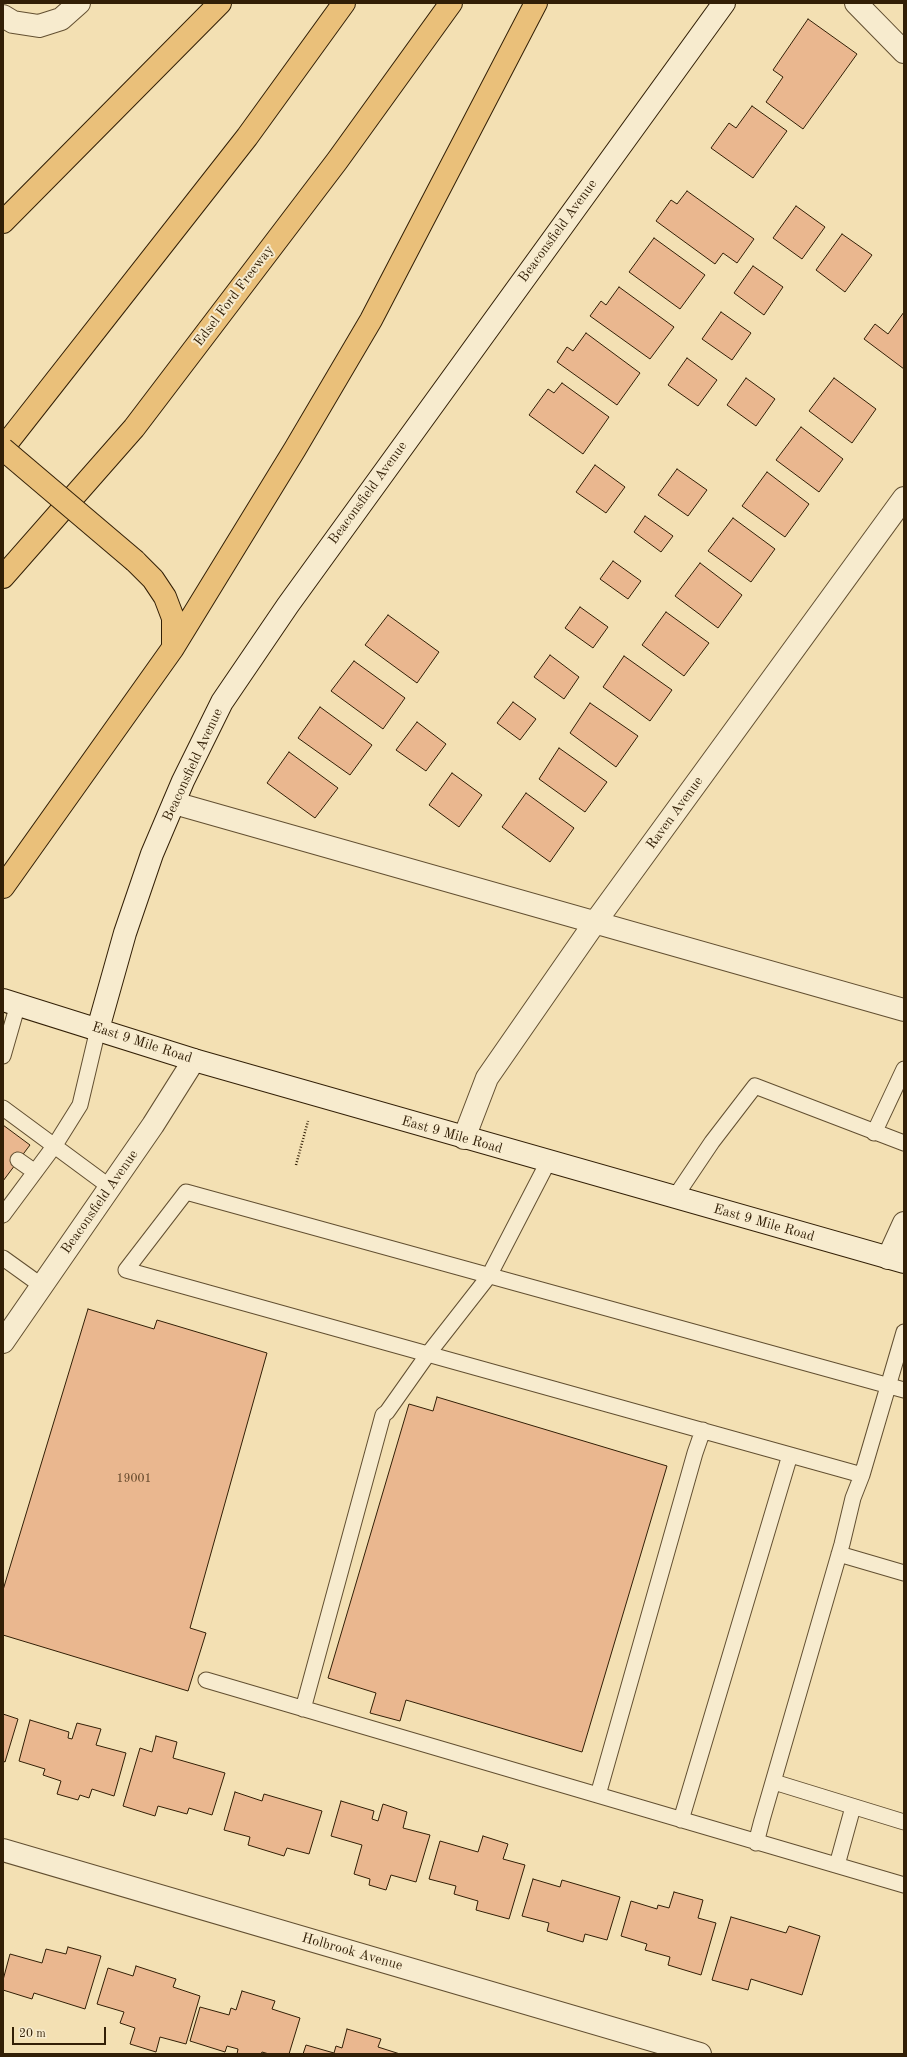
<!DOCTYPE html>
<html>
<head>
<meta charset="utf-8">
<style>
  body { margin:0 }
  #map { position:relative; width:907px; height:2057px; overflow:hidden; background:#f3e0b3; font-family:"Old Standard TT",serif }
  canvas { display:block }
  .frame { position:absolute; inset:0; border:4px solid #321f06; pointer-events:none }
  .scale { position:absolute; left:12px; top:2027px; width:94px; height:18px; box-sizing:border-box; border:2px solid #321f06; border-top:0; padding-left:5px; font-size:12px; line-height:14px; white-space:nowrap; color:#321f06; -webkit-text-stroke:3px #f7ebce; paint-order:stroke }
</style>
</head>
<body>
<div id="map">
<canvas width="907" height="2057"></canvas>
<div class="frame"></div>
<div class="scale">20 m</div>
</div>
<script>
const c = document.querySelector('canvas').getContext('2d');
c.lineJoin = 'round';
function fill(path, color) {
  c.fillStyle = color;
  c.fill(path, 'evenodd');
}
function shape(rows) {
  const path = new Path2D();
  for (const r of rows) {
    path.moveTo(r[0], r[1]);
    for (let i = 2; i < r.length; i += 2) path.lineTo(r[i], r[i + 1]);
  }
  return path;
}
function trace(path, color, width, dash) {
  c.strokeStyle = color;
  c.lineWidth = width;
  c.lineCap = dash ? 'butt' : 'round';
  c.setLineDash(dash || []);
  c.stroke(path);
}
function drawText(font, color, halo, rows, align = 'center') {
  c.font = font + ' "Old Standard TT",serif';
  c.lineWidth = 4;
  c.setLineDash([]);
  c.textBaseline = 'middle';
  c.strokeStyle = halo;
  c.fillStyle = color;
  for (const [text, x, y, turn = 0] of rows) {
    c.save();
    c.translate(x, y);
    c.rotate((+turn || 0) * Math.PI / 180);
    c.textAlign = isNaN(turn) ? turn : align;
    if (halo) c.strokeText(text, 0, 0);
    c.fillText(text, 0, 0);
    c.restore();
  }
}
const building = shape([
  [808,19,857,54,803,129,766,102,783,77,773,70,808,19],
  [752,106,787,131,753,178,711,148,729,123,736,128,752,106],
  [687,191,754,239,737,263,723,253,715,264,656,221,671,200,677,204,687,191],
  [796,206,825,227,802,259,773,238,796,206],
  [842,234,872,255,845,292,816,270,842,234],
  [654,238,705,275,680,309,629,272,654,238],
  [753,266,783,287,764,315,734,293,753,266],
  [619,287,674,327,650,359,590,316,601,301,606,305,619,287],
  [721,312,751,333,732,360,702,339,721,312],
  [904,312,904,369,864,339,875,324,888,334,904,312],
  [586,333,640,373,617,405,557,362,567,347,573,351,586,333],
  [687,358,717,380,698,406,668,385,687,358],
  [746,378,775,399,756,426,727,405,746,378],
  [834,378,876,409,852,443,809,411,834,378],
  [562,383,609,417,583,454,529,415,548,389,554,393,562,383],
  [801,427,843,459,819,492,776,460,801,427],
  [595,465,625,487,606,513,576,492,595,465],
  [677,469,707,490,688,516,658,495,677,469],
  [767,472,809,504,785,537,742,506,767,472],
  [645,516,673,536,661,552,634,532,645,516],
  [733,518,775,549,751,582,708,551,733,518],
  [613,561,641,581,628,599,600,579,613,561],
  [700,563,742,595,718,628,675,596,700,563],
  [580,607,608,627,593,648,565,628,580,607],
  [666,612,709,643,684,676,642,645,666,612],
  [388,615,439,652,417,683,365,645,388,615],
  [550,655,579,677,564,699,534,677,550,655],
  [624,656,672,690,650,721,603,687,624,656],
  [354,661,405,698,383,729,331,691,354,661],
  [513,702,536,719,520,740,497,723,513,702],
  [590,703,638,736,616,767,570,733,590,703],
  [320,707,372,745,350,775,298,738,320,707],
  [417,722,446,744,426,771,396,750,417,722],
  [559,748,607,782,585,812,539,779,559,748],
  [289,752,338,788,315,818,267,783,289,752],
  [452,773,482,795,459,827,429,805,452,773],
  [526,793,574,828,550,862,502,827,526,793],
  [3,1125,30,1145,3,1181,3,1125],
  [88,1309,154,1329,157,1320,267,1353,190,1628,206,1633,188,1691,3,1635,3,1590,88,1309],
  [437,1397,667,1466,582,1752,406,1700,400,1721,370,1713,376,1693,328,1678,409,1404,433,1411,437,1397],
  [3,1714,18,1719,5,1762,3,1761,3,1714],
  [30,1720,69,1732,68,1738,72,1739,77,1723,101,1729,96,1745,126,1753,114,1796,92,1789,89,1798,80,1795,78,1800,57,1794,61,1781,43,1775,45,1769,19,1761,30,1720],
  [156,1736,177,1742,173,1758,225,1773,212,1815,189,1808,187,1814,158,1806,155,1816,123,1806,140,1748,152,1752,156,1736],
  [235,1792,262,1801,264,1794,322,1811,309,1854,287,1848,284,1856,248,1845,250,1837,224,1830,235,1792],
  [341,1801,374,1811,372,1819,378,1821,383,1804,407,1812,403,1828,430,1835,416,1882,391,1875,386,1890,369,1885,370,1879,354,1874,362,1845,331,1836,341,1801],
  [483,1836,508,1844,503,1859,525,1865,509,1919,476,1910,478,1901,454,1894,456,1886,429,1879,440,1841,478,1852,483,1836],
  [533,1879,560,1887,562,1880,620,1897,607,1940,585,1934,583,1942,547,1931,549,1923,522,1916,533,1879],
  [674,1892,703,1900,698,1918,716,1923,701,1975,668,1965,670,1957,645,1950,647,1944,621,1936,631,1901,657,1909,658,1905,669,1908,674,1892],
  [731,1917,786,1933,789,1926,820,1936,802,1995,751,1979,748,1990,712,1980,731,1917],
  [68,1947,101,1956,85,2009,34,1993,32,1999,3,1990,3,1980,10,1954,42,1963,46,1949,66,1954,68,1947],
  [136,1966,176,1979,173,1987,200,1996,186,2044,160,2037,156,2052,130,2044,135,2028,120,2023,124,2012,97,2004,108,1968,133,1976,136,1966],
  [242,1991,275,2001,272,2009,300,2018,289,2054,269,2054,262,2052,261,2054,237,2054,238,2049,227,2046,225,2052,190,2041,200,2007,229,2015,231,2008,236,2010,242,1991],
  [347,2029,381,2039,378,2047,400,2054,303,2054,306,2045,334,2053,336,2046,342,2048,347,2029]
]);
fill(building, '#eab78f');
trace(building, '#321f06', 1);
const lane = shape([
  [3,1056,18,1004],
  [3,1108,110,1187],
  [874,1133,904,1069],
  [18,1160,35,1172],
  [675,1197,712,1142,755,1086,904,1143],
  [3,1215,55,1145,80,1105,98,1029],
  [3,1258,42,1286],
  [862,1475,126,1270,186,1192,904,1390],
  [839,1554,904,1573],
  [206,1680,904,1885],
  [303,1709,383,1415,387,1412,428,1354,489,1276,548,1162],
  [774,1782,904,1822],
  [598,1795,695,1453,703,1430],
  [681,1820,790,1455],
  [756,1843,762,1820,842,1544,853,1498,862,1475,904,1332],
  [837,1865,853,1807]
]);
const street = shape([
  [856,3,904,52],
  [3,16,13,22,39,26,61,19,79,3],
  [174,803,904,1010],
  [464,1138,487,1078,596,921,904,498],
  [888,1258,904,1223],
  [3,1342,153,1125,194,1060],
  [3,1850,700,2054]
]);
const secondary = shape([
  [3,1000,194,1060,904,1262],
  [98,1029,125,933,152,854,183,781,222,702,288,605,724,3]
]);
const highway = shape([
  [3,222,220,3],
  [3,448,247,137,344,3],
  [135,561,153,579,165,597,173,618,173,648],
  [3,577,134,428,337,161,451,3],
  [3,887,173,648,295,449,371,320,536,3]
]);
trace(lane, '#624f31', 17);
trace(street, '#624f31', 24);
trace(secondary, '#321f06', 24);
trace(highway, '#321f06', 24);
trace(shape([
  [296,1165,308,1121]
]), '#321f06', 2.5, [1, 2]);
trace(lane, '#f7ebce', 15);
trace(street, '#f7ebce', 22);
trace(secondary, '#f7ebce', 22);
trace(highway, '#eac07a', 22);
const highwayBridge = shape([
  [3,449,135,561]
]);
trace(highwayBridge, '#321f06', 24, []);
trace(highwayBridge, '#eac07a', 22);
drawText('12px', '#604528', null, [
  ["19001",134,1479]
]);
drawText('14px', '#321f06', '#f7ebce', [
  ["Beaconsfield Avenue",558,231,-54],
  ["Edsel Ford Freeway",234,296,-53],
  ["Beaconsfield Avenue",368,493,-54],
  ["Beaconsfield Avenue",193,765,-65],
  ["Raven Avenue",675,813,-54],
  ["East 9 Mile Road",142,1043,18],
  ["East 9 Mile Road",452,1135,16],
  ["Beaconsfield Avenue",100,1202,-55],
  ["East 9 Mile Road",764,1223,16],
  ["Holbrook Avenue",352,1952,16]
]);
</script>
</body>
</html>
